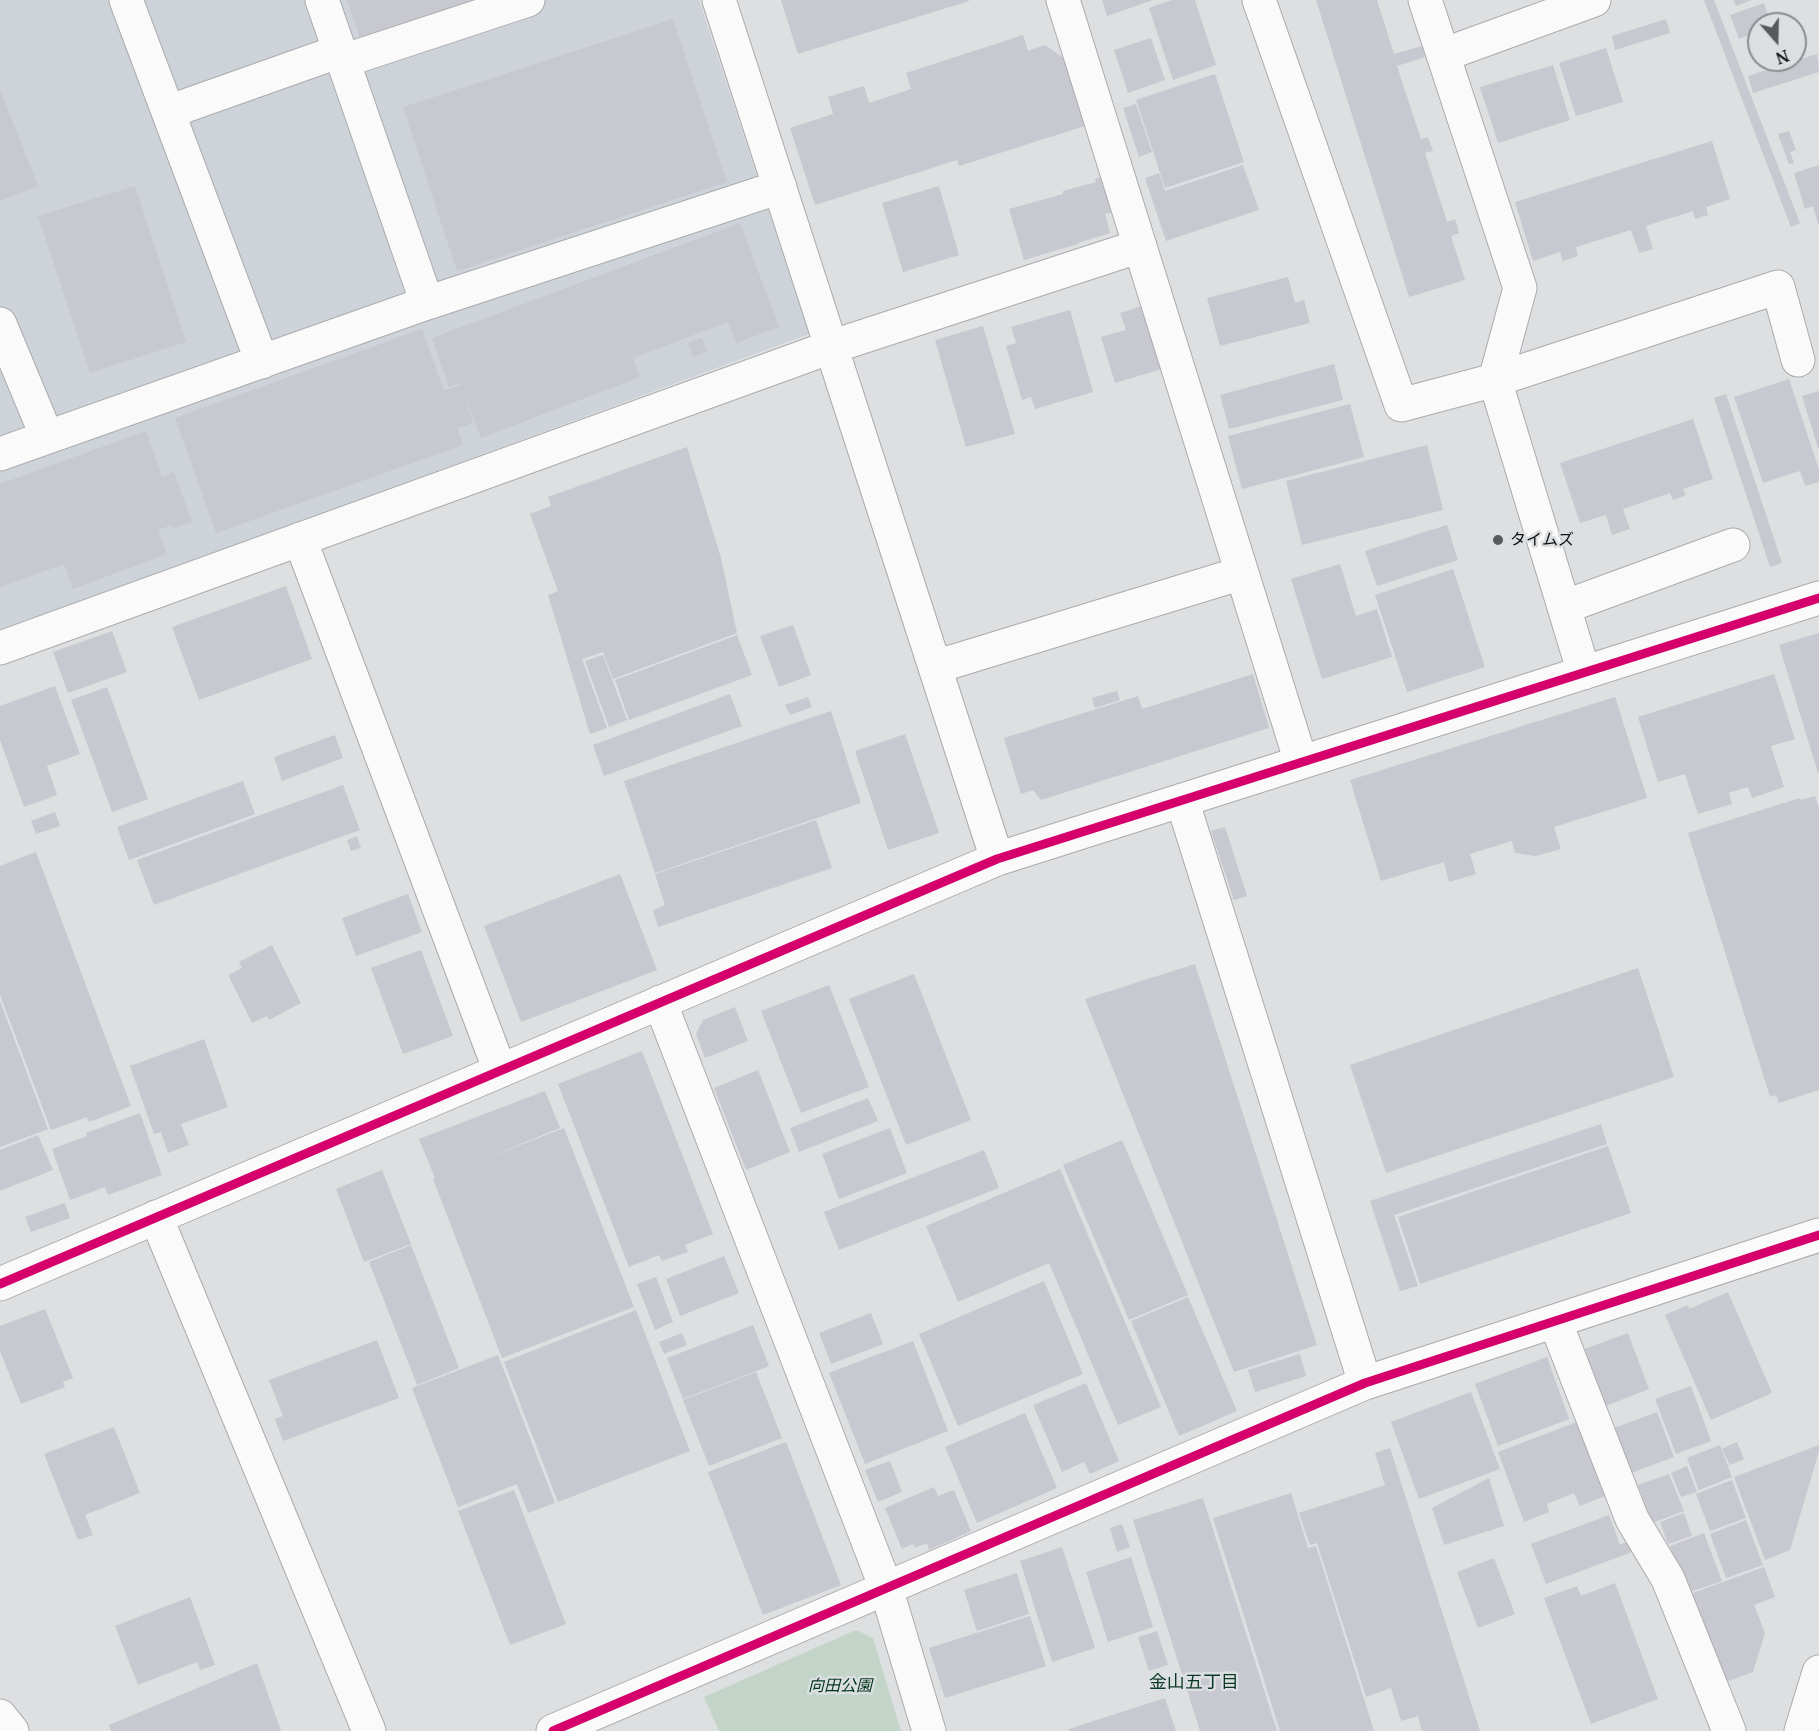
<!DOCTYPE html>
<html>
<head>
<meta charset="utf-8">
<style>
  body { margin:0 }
  #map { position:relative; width:1819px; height:1731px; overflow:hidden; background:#dddfe1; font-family:"Noto Serif",serif }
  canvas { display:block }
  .north { position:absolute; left:1747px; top:12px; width:60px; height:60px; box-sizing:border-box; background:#dcdfe2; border:2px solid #8a8d8f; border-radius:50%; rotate:160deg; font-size:16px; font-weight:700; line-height:24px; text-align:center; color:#101112 }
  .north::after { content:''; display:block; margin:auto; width:21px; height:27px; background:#58595a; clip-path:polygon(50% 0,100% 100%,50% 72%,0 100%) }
</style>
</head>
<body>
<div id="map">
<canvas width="1819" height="1731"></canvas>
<div class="north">N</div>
</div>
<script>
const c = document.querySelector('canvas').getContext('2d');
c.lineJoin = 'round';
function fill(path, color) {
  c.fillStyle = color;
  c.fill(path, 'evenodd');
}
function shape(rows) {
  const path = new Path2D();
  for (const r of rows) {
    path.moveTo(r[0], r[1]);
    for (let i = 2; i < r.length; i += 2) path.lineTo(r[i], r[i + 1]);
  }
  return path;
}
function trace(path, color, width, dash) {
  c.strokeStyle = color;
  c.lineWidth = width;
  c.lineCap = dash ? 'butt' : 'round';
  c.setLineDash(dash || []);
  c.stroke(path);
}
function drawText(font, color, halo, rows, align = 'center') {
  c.font = font + ' "Noto Serif","Noto Sans JP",serif';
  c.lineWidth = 5;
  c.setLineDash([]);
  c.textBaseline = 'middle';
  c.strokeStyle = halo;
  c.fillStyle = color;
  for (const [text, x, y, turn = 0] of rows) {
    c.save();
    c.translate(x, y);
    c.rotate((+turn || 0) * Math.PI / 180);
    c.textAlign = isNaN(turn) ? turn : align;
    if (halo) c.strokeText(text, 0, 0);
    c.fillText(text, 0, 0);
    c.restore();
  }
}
fill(shape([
  [0,0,699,0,809,334,0,632]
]), '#cdd3d9');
fill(shape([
  [856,1630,873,1638,901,1731,719,1731,704,1697]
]), '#c2d5c8');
fill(shape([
  [347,0,484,0,361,41],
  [781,0,969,0,969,1,798,54],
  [1102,0,1153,0,1107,16],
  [1172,0,1195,0,1216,65,1173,80,1149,8],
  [1316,0,1377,0,1394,54,1422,46,1425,57,1397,66,1421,139,1428,137,1433,151,1425,153,1447,222,1455,219,1459,233,1451,236,1465,280,1409,297],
  [1704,0,1714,0,1800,223,1791,227],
  [1733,0,1752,0,1736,6],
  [1764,3,1771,24,1759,24,1759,31,1739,39,1730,15],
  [673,19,727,182,457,271,403,107],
  [1666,19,1670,33,1615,50,1612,36],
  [1023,35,1028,51,1045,45,1067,60,1088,125,959,166,957,160,815,205,790,128,833,114,828,97,864,86,869,103,911,89,906,73],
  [1151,38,1165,80,1128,93,1114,50],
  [1606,48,1623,102,1576,116,1559,63],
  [1817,54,1819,72,1753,93,1748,76],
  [1553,65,1570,120,1498,143,1480,87],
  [1215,74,1244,162,1165,188,1136,100],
  [0,90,38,186,0,201],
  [1136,104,1152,152,1139,157,1123,108],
  [1789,131,1796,150,1790,152,1794,163,1789,164,1778,134],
  [1712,141,1730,199,1706,207,1708,215,1695,219,1693,211,1646,226,1653,249,1639,253,1631,230,1576,247,1578,256,1563,261,1560,252,1533,261,1515,202],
  [1243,165,1259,210,1166,241,1145,178,1159,173,1165,191],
  [1819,165,1819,224,1818,224,1813,206,1805,209,1794,173],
  [1105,176,1116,211,1105,214,1110,233,1078,243,1074,232,1078,244,1024,260,1009,209,1063,194,1063,191,1096,182,1095,179],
  [135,186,186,342,90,373,38,216],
  [939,186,959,255,903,272,882,203],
  [740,223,779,327,736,343,728,322,633,358,640,377,481,438,462,389,473,423,458,428,463,445,216,533,175,418,422,329,444,391,461,385,460,383,449,387,432,338],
  [1288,277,1295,303,1304,300,1310,323,1220,346,1207,298],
  [1144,305,1162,369,1115,383,1101,337,1126,330,1120,313],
  [1070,310,1093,392,1035,409,1031,397,1022,400,1006,346,1016,343,1011,327],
  [983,326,1015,434,966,447,935,340],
  [702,338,707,352,693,357,688,343],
  [1334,364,1343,400,1229,429,1220,395],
  [1789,379,1819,470,1819,482,1805,486,1800,471,1763,483,1734,397],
  [1819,391,1819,447,1818,448,1802,396],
  [1726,394,1782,563,1770,567,1714,398],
  [1350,404,1364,457,1242,489,1228,436],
  [1693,419,1713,479,1683,489,1686,495,1673,500,1670,493,1623,509,1630,529,1612,535,1606,515,1580,523,1560,463],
  [146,431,162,477,174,472,192,522,173,528,172,525,158,530,167,554,73,589,64,564,0,587,0,484],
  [1427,445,1443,510,1302,545,1286,481],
  [687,447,721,558,737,633,613,679,603,652,582,659,607,728,590,734,548,595,558,591,530,514,551,506,548,497],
  [1447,525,1458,560,1377,586,1365,551],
  [1340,564,1356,616,1377,609,1392,657,1322,679,1291,579],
  [1453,569,1485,667,1407,692,1375,595],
  [286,586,312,659,199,700,172,627],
  [793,625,811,675,779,687,760,636],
  [112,631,127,672,68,693,53,652],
  [1819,633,1819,772,1818,773,1779,645],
  [737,635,752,675,629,720,615,680],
  [603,655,627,720,609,727,585,661],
  [1253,674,1269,728,1041,800,1033,790,1021,794,1004,738,1138,696,1142,709],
  [1774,674,1795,739,1771,746,1784,787,1752,798,1748,787,1729,793,1732,804,1698,814,1685,774,1658,782,1638,717],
  [55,686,80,754,47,766,57,795,24,807,0,740,0,706],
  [107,687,148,799,112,812,71,700],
  [1117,691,1120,700,1095,708,1092,698],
  [730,694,742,726,604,776,593,745],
  [808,697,812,707,790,715,785,705],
  [1615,697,1647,798,1554,827,1561,849,1536,856,1515,853,1512,841,1470,854,1476,874,1449,882,1444,862,1381,881,1350,780],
  [831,711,861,803,655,873,624,781],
  [905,734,939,833,888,850,855,751],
  [335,735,343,758,282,781,274,757],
  [243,781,255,814,129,860,117,827],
  [343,785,360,830,154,905,137,860],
  [1815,796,1819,808,1819,1090,1779,1103,1776,1095,1770,1097,1688,833,1800,798,1801,800],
  [55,812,60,826,36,834,31,821],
  [816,820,832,868,658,927,653,910,665,905,655,874],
  [1225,827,1247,896,1234,900,1211,831],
  [357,836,361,848,351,851,347,840],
  [36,852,131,1106,89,1122,87,1117,51,1130,0,995,0,866],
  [620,874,657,970,521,1022,484,926],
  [408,894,422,932,356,956,342,918],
  [272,945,301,1003,269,1020,267,1016,252,1023,228,975,242,968,239,962],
  [421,950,453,1036,403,1054,371,968],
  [1195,964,1317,1345,1234,1372,1085,999],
  [1638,968,1674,1077,1386,1173,1350,1065],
  [914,974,971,1120,906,1145,849,999],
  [829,985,869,1087,801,1113,761,1011],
  [0,1001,48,1129,0,1147],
  [735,1007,748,1041,705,1058,696,1034,703,1020],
  [204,1039,228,1107,181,1124,189,1145,168,1153,161,1132,154,1134,130,1066],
  [642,1051,713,1234,685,1245,688,1252,662,1261,659,1255,629,1267,558,1084],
  [758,1070,790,1152,746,1170,714,1088],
  [545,1091,560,1128,479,1161,564,1128,634,1307,502,1358,433,1179,435,1178,419,1139],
  [868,1098,878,1121,799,1152,790,1128],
  [140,1113,162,1175,108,1195,105,1187,70,1200,52,1149,87,1136,86,1133],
  [1601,1124,1607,1144,1394,1215,1418,1286,1400,1291,1370,1201],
  [890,1128,907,1173,839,1199,822,1154],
  [38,1135,53,1170,0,1191,0,1150],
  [1122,1140,1188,1295,1129,1320,1063,1165],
  [1608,1146,1631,1213,1420,1284,1398,1217],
  [984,1150,999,1188,839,1250,824,1212],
  [1060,1169,1161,1407,1118,1425,1049,1263,958,1302,926,1226],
  [382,1170,411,1244,364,1262,336,1189],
  [65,1203,70,1218,31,1232,25,1217],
  [411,1245,459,1368,417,1385,369,1262],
  [724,1256,739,1293,680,1316,666,1279],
  [656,1277,673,1322,655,1330,637,1284],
  [1044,1281,1083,1374,958,1426,919,1334],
  [1728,1292,1772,1393,1711,1420,1665,1315,1688,1305,1689,1309],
  [1188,1297,1237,1411,1179,1436,1131,1321],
  [45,1309,73,1378,63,1382,65,1387,21,1404,0,1351,0,1326],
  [636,1310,690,1451,558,1502,504,1362],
  [871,1313,883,1344,831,1364,819,1333],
  [753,1325,769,1366,683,1399,667,1358],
  [682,1333,687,1345,664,1354,659,1342],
  [1628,1333,1649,1389,1603,1407,1582,1350],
  [377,1340,399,1398,283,1441,275,1419,283,1416,269,1380],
  [913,1341,948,1431,865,1464,829,1373],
  [1300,1354,1306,1376,1255,1392,1248,1370],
  [498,1355,555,1503,528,1513,517,1484,458,1507,412,1388],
  [1547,1357,1569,1419,1498,1446,1475,1384],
  [756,1372,782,1438,709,1466,683,1400],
  [1086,1383,1119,1461,1090,1474,1084,1462,1062,1472,1033,1405],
  [1691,1386,1711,1441,1676,1454,1655,1399],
  [1471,1392,1500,1469,1419,1499,1391,1422],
  [1657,1412,1674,1457,1631,1473,1614,1428],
  [1025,1413,1057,1488,977,1523,945,1447],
  [1577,1422,1605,1496,1580,1506,1574,1493,1547,1504,1549,1512,1524,1522,1498,1452],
  [114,1427,140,1493,85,1515,93,1535,78,1540,44,1454],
  [786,1442,841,1585,763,1615,708,1472],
  [1737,1442,1744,1459,1730,1465,1722,1449],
  [1720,1445,1732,1477,1699,1490,1687,1458],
  [1819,1445,1819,1451,1790,1550,1765,1560,1734,1477],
  [1390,1448,1480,1731,1422,1731,1418,1716,1401,1721,1391,1688,1366,1697,1317,1543,1310,1545,1299,1513,1385,1485,1375,1453],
  [890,1461,902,1492,878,1502,865,1470],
  [1687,1466,1697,1492,1681,1497,1671,1473],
  [1669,1474,1684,1511,1652,1523,1638,1485],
  [1489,1478,1504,1526,1444,1545,1432,1508],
  [1732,1480,1746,1518,1710,1531,1696,1494],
  [934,1487,938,1496,954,1490,971,1531,929,1550,927,1543,915,1548,913,1544,902,1549,885,1508],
  [514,1490,566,1624,510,1645,458,1511],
  [1291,1493,1308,1548,1316,1546,1374,1731,1280,1731,1213,1518],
  [1203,1498,1277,1731,1200,1731,1133,1520],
  [1684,1513,1692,1536,1668,1544,1660,1522],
  [1609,1515,1620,1545,1628,1541,1632,1552,1546,1584,1531,1544],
  [1746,1520,1763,1565,1726,1578,1710,1534],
  [1122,1524,1130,1547,1117,1552,1110,1528],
  [1704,1533,1722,1581,1687,1593,1670,1546],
  [1062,1547,1095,1648,1052,1662,1020,1561],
  [1131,1557,1153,1627,1108,1642,1086,1572],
  [1494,1558,1515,1614,1478,1628,1457,1572],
  [1764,1567,1775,1597,1754,1605,1765,1633,1753,1672,1723,1683,1690,1594],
  [1017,1573,1029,1614,977,1631,964,1590],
  [1615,1583,1658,1699,1591,1724,1544,1598,1577,1586,1581,1596],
  [190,1597,215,1665,200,1670,197,1662,138,1685,115,1626],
  [1030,1616,1046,1666,945,1698,929,1648],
  [1157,1631,1168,1665,1149,1671,1138,1637],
  [257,1663,281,1731,111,1731,109,1725],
  [1165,1698,1176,1731,1069,1731,1069,1729]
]), '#c8c8d0');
const minor = shape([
  [126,0,262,362],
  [322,0,427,303],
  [719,0,997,859],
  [1063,0,1301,762],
  [1259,0,1401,405,1495,380,1778,287,1798,360],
  [1425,0,1520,288,1495,380,1584,673],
  [1443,55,1594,0],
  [343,61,528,0],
  [168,112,340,51],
  [0,324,47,437],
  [0,454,427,303,780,187],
  [300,539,500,1071],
  [1564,607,1733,545],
  [0,648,831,347,1140,246],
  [935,667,1242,573],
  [1182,800,1365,1383],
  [660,1002,886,1588,929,1731],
  [156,1217,369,1731],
  [0,1284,997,859,1819,598],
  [1555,1321,1632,1519,1668,1579,1729,1731],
  [0,1716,12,1731],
  [553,1731,1365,1383,1819,1235],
  [1801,1731,1819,1672]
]);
trace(minor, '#aaabad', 35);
trace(minor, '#fafafa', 33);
trace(shape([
  [0,1284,997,859,1819,598],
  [553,1731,1365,1383,1819,1235]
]), '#d6006c', 9);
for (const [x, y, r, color] of [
  [1498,540,6,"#58595a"]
]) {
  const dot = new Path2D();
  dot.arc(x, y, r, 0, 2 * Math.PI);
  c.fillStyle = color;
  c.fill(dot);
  trace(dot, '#dcdfe2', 2);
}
drawText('16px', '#101112', '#dcdfe2', [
  ["タイムズ",1510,540]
], 'left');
drawText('italic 16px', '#003419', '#dcdfe2', [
  ["向田公園",840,1686]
]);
drawText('18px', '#0b3825', '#dcdfe2', [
  ["金山五丁目",1194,1683]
]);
</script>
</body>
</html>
